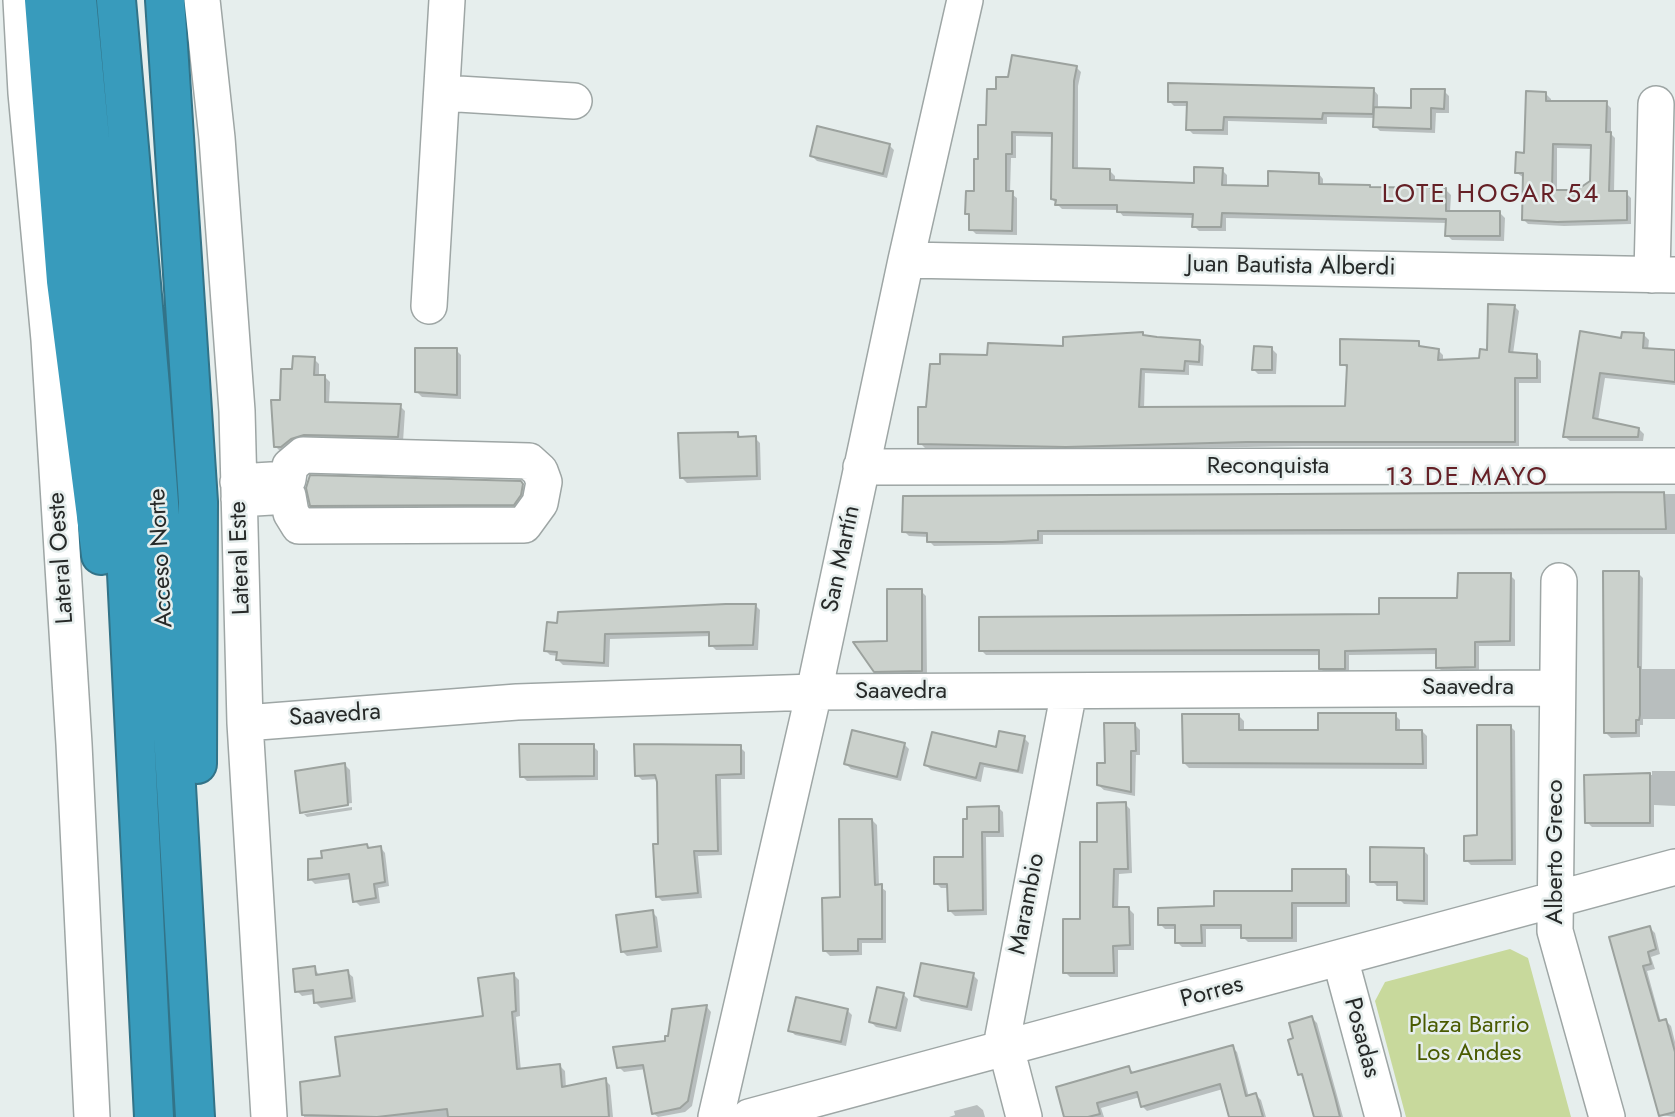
<!DOCTYPE html>
<html>
<head>
<meta charset="utf-8">
<style>
  body { margin:0 }
  canvas { display:block; background:#e6eeed }
</style>
</head>
<body>
<canvas width="1675" height="1117"></canvas>
<script>
const c = document.querySelector('canvas').getContext('2d');
c.lineJoin = 'round';
function fill(path, color) {
  c.fillStyle = color;
  c.fill(path, 'evenodd');
}
function shape(rows) {
  const path = new Path2D();
  for (const r of rows) {
    path.moveTo(r[0], r[1]);
    for (let i = 2; i < r.length; i += 2) path.lineTo(r[i], r[i + 1]);
  }
  return path;
}
function trace(path, color, width, dash) {
  c.strokeStyle = color;
  c.lineWidth = width;
  c.lineCap = dash ? 'butt' : 'round';
  c.setLineDash(dash || []);
  c.stroke(path);
}
function drawText(font, color, halo, rows, align = 'center') {
  c.font = font + ' Jost,sans-serif';
  c.lineWidth = 5;
  c.setLineDash([]);
  c.textBaseline = 'middle';
  c.strokeStyle = halo;
  c.fillStyle = color;
  for (const [text, x, y, turn = 0] of rows) {
    c.save();
    c.translate(x, y);
    c.rotate((+turn || 0) * Math.PI / 180);
    c.textAlign = isNaN(turn) ? turn : align;
    if (halo) c.strokeText(text, 0, 0);
    c.fillText(text, 0, 0);
    c.restore();
  }
}
fill(shape([
  [1510,949,1528,958,1571,1117,1406,1117,1375,1001,1385,982]
]), '#c8d99c');
fill(shape([
  [1076,67,1081,72,1078,86,1078,170,1110,171,1115,176,1115,182,1195,184,1222,170,1227,175,1227,187,1269,187,1319,174,1323,179,1323,186,1372,189,1446,190,1451,195,1450,212,1500,213,1505,218,1504,241,1452,240,1447,235,1447,223,1226,218,1226,231,1199,231,1194,226,1194,218,1123,216,1118,210,1062,209,1052,199,1054,137,1016,136,1016,158,1011,158,1010,193,1017,198,1017,235,976,234,971,229,971,218,967,213,976,193,980,161,997,90,1010,79],
  [1373,89,1378,95,1378,109,1412,110,1444,91,1449,96,1449,113,1436,113,1435,133,1380,131,1375,126,1375,118,1327,117,1327,124,1228,121,1228,135,1193,134,1188,129,1188,106,1174,106,1169,101],
  [1546,94,1551,99,1551,102,1606,103,1611,108,1611,134,1615,138,1614,193,1626,193,1631,198,1631,224,1564,226,1528,224,1523,219,1524,178,1517,173,1526,154],
  [1557,148,1593,149,1592,182,1577,192,1557,192],
  [889,145,894,150,887,178,817,161,812,156],
  [1514,306,1519,311,1513,354,1536,356,1541,361,1541,383,1519,383,1519,446,1303,446,1012,451,1010,449,925,448,920,443,928,409,989,357,1065,347,1142,334,1145,337,1199,341,1204,346,1203,366,1189,365,1189,375,1145,373,1144,409,1346,408,1349,369,1342,364,1418,343,1424,349,1438,350,1443,355,1443,362,1481,359,1488,352],
  [1582,333,1622,340,1644,335,1649,340,1648,350,1675,352,1675,385,1605,378,1598,421,1639,429,1644,434,1643,441,1570,441,1565,437],
  [1272,349,1277,354,1276,374,1258,374,1253,369],
  [456,350,461,355,461,399,422,397,417,392],
  [314,359,319,364,319,377,325,377,330,382,329,403,400,406,405,411,403,442,280,451,275,446,281,402,294,371],
  [738,434,742,438,755,438,760,443,761,480,687,483,682,478],
  [520,483,531,493,522,512,320,513,312,505],
  [1675,494,1675,534,1043,535,1043,544,934,546,929,541,929,537,909,536,904,531,905,497],
  [1638,573,1643,578,1642,669,1675,669,1675,719,1643,719,1643,725,1640,725,1640,737,1611,738,1606,733],
  [1510,575,1515,580,1515,646,1479,646,1479,672,1443,672,1438,667,1438,654,1349,655,1349,673,1325,673,1320,668,1320,655,986,655,981,650,1381,616,1459,600],
  [921,591,926,596,927,676,881,676,875,670],
  [755,605,760,610,758,650,716,650,711,645,711,636,610,639,609,667,563,665,558,660,559,656,550,655,545,650,549,624],
  [1395,715,1400,720,1400,732,1422,731,1427,736,1427,769,1189,768,1184,763,1239,716,1244,721,1244,731,1320,732],
  [1135,725,1140,730,1140,755,1136,755,1135,796,1104,790,1098,785,1106,765],
  [1510,726,1515,731,1516,865,1471,865,1466,860,1479,837],
  [1024,738,1029,743,1023,774,984,767,981,782,931,770,926,765,997,749],
  [904,744,909,749,901,781,851,769,846,764],
  [593,746,598,751,598,780,527,781,522,776],
  [740,747,745,752,745,779,721,779,722,855,698,856,702,898,662,901,657,896,660,845,658,779,642,780,637,775],
  [345,765,350,770,352,803,303,810,303,814,302,812],
  [1652,771,1675,771,1675,806,1654,805,1654,827,1592,827,1587,822,1586,777,1652,775],
  [1125,804,1130,809,1132,873,1119,874,1118,909,1129,909,1134,914,1134,950,1118,950,1118,977,1070,977,1065,972,1081,921,1098,843],
  [352,807,352,810,307,817,304,814],
  [998,807,1003,812,1004,837,986,837,987,915,955,916,950,911,949,888,941,888,936,883,965,859,965,820],
  [872,820,877,825,879,886,886,891,886,943,862,943,862,955,830,956,825,951],
  [367,846,370,849,381,848,385,853,389,886,378,888,380,903,360,906,355,901,351,879,315,884,310,879,324,860],
  [1423,850,1428,855,1428,905,1404,904,1399,899,1399,886,1377,886,1372,881],
  [1345,871,1350,876,1350,907,1297,907,1297,942,1248,942,1243,937,1243,929,1206,929,1206,947,1182,947,1177,942,1177,929,1165,929,1160,924,1216,908,1294,892],
  [652,912,657,917,662,952,627,956,622,951],
  [1650,928,1655,933,1660,954,1651,957,1655,969,1647,971,1661,1022,1666,1021,1671,1026,1675,1042,1675,1048,1673,1048,1675,1056,1675,1117,1660,1115,1611,939],
  [314,968,320,976,347,972,353,977,356,1002,321,1008,316,1003,315,994,302,996,297,991],
  [514,975,519,980,520,1016,516,1017,521,1071,560,1066,565,1071,566,1088,605,1080,610,1085,613,1117,304,1117,302,1083,342,1078,485,1018],
  [973,975,978,980,972,1011,921,1001,916,996],
  [903,994,908,999,901,1032,876,1027,871,1022],
  [707,1007,711,1012,692,1106,685,1112,658,1117,653,1113,646,1069,624,1072,619,1067,666,1042],
  [847,1010,852,1015,846,1046,795,1035,790,1030],
  [1312,1018,1317,1023,1343,1117,1315,1117,1305,1080,1300,1074,1295,1039],
  [1232,1047,1237,1052,1249,1097,1256,1095,1261,1100,1266,1117,1231,1117,1223,1089,1147,1111,1142,1106,1140,1097,1101,1108,1104,1117,1066,1117,1129,1068,1135,1074],
  [977,1105,983,1110,985,1117,949,1117,955,1115,954,1111]
]), '#0003');
const building = shape([
  [1012,55,1077,66,1074,81,1073,168,1110,169,1110,180,1194,183,1194,167,1223,168,1222,185,1268,186,1268,171,1319,173,1319,184,1370,185,1370,187,1446,188,1446,211,1500,211,1500,236,1445,236,1446,219,1222,213,1221,227,1192,227,1193,214,1117,212,1117,205,1055,205,1056,200,1051,199,1052,133,1012,132,1012,154,1006,154,1006,191,1013,191,1012,231,969,230,969,214,965,214,966,191,974,191,974,159,978,159,978,125,986,125,987,89,996,89,996,77,1008,77,1012,55],
  [1168,83,1374,88,1373,114,1323,113,1322,119,1224,117,1223,130,1186,130,1187,102,1168,102,1168,83],
  [1411,89,1445,89,1444,109,1431,108,1431,129,1373,127,1374,107,1411,108,1411,89],
  [1526,91,1546,92,1546,101,1607,101,1606,132,1611,132,1609,191,1627,191,1627,220,1557,222,1522,220,1523,173,1515,173,1516,152,1524,153,1526,91],
  [1553,144,1591,145,1590,181,1577,190,1552,190,1553,144],
  [817,126,890,144,883,174,810,156,817,126],
  [1488,304,1515,305,1509,352,1537,354,1537,378,1515,378,1515,442,1247,442,1066,447,918,444,918,407,926,407,930,364,940,364,940,354,987,355,988,343,1063,346,1063,337,1143,332,1143,335,1157,337,1200,340,1199,362,1185,361,1184,371,1141,369,1139,407,1345,406,1347,365,1340,365,1340,339,1419,341,1419,346,1439,349,1438,360,1479,358,1480,349,1487,350,1488,304],
  [1580,331,1621,338,1622,332,1644,333,1643,348,1675,350,1675,382,1600,373,1593,418,1639,428,1638,437,1563,437,1580,331],
  [1254,346,1272,347,1272,370,1252,370,1254,346],
  [415,348,457,348,457,395,415,392,415,348],
  [293,356,315,357,314,375,325,375,325,402,401,404,398,437,304,435,291,439,281,447,274,447,271,400,280,400,281,369,292,369,293,356],
  [738,432,738,437,756,436,757,476,680,478,678,433,738,432],
  [310,475,521,481,523,484,521,495,514,505,310,506,306,488,310,475],
  [1664,492,1666,529,1038,531,1038,540,1002,542,927,542,927,533,902,532,903,496,1664,492],
  [1603,571,1639,571,1638,667,1640,667,1640,715,1639,720,1636,720,1636,733,1604,733,1603,571],
  [1458,573,1511,573,1510,641,1475,642,1475,667,1436,668,1436,649,1345,651,1345,669,1319,669,1319,650,979,651,979,617,1379,614,1379,598,1457,598,1458,573],
  [887,589,922,589,922,671,874,672,853,642,887,641,887,589],
  [726,604,756,604,753,645,709,646,709,632,660,633,605,634,604,663,556,660,557,652,544,651,547,622,557,623,558,612,726,604],
  [1318,713,1396,713,1396,730,1422,730,1423,764,1183,763,1182,714,1239,714,1239,730,1318,730,1318,713],
  [1104,723,1135,723,1136,751,1131,751,1131,792,1097,785,1097,763,1105,763,1104,723],
  [1477,725,1511,725,1512,860,1464,861,1464,836,1477,835,1477,725],
  [852,730,905,743,897,777,844,764,852,730],
  [999,731,1025,736,1018,771,980,763,976,778,924,765,932,732,996,747,999,731],
  [519,744,594,744,594,776,520,777,519,744],
  [634,744,741,745,741,774,716,775,718,851,694,851,698,893,656,897,653,844,658,844,657,782,655,775,635,776,634,744],
  [345,763,348,805,300,813,295,771,345,763],
  [1650,773,1650,823,1585,823,1584,775,1650,773],
  [1126,802,1128,869,1114,869,1113,907,1129,907,1130,945,1113,946,1114,973,1063,973,1063,919,1080,919,1080,842,1097,842,1097,803,1126,802],
  [999,806,999,832,982,832,983,910,948,911,947,884,934,884,934,857,963,857,963,819,967,819,967,807,999,806],
  [839,819,872,819,875,885,882,884,882,939,858,939,858,951,823,951,822,898,840,897,839,819],
  [367,844,368,848,381,846,385,882,374,884,376,898,353,902,349,874,308,880,308,859,322,858,321,851,367,844],
  [1370,847,1424,848,1424,901,1397,900,1397,882,1370,882,1370,847],
  [1292,869,1346,869,1346,903,1292,903,1292,938,1241,938,1241,925,1201,925,1202,943,1175,943,1175,925,1158,925,1158,908,1214,906,1214,891,1292,891,1292,869],
  [653,910,657,947,621,952,616,915,653,910],
  [1650,926,1656,949,1648,952,1651,964,1643,966,1659,1021,1666,1019,1675,1052,1675,1112,1659,1116,1609,937,1650,926],
  [921,963,974,973,967,1007,914,996,921,963],
  [315,966,316,975,348,970,352,998,314,1003,313,990,295,992,293,969,315,966],
  [514,973,516,1011,512,1012,517,1069,560,1064,562,1087,606,1078,609,1117,448,1117,447,1109,377,1117,302,1115,300,1082,340,1076,335,1037,483,1016,478,978,514,973],
  [877,987,904,993,896,1028,869,1022,877,987],
  [796,997,848,1009,841,1042,788,1031,796,997],
  [707,1005,688,1101,680,1108,652,1114,643,1065,617,1068,613,1047,665,1041,665,1036,668,1036,672,1009,707,1005],
  [1312,1016,1335,1097,1340,1117,1314,1117,1302,1074,1298,1075,1288,1040,1293,1038,1289,1023,1312,1016],
  [1233,1045,1246,1096,1256,1093,1263,1117,1229,1117,1220,1084,1141,1107,1137,1092,1097,1103,1100,1114,1088,1117,1064,1117,1056,1087,1129,1066,1131,1073,1233,1045]
]);
fill(building, '#cbd1cc');
trace(building, '#9ca29e', 2);
const minor = shape([
  [21,0,26,93,49,340,74,744,92,1117],
  [202,0,217,138,237,411,245,723,269,1117],
  [442,93,574,101],
  [906,260,1675,275],
  [1652,275,1656,104],
  [429,306,447,0],
  [861,467,1675,466],
  [238,482,288,479,290,466,303,455,529,461,540,471,544,482,540,503,524,525,299,526,291,513,288,496,239,499],
  [1559,581,1555,931,1607,1117],
  [245,723,517,702,814,692,1557,688],
  [1340,958,1383,1117],
  [716,1117,814,692,906,260,965,0],
  [749,1117,1675,867],
  [1024,1117,1003,1036,1069,691]
]);
const highway = shape([
  [44,0,66,281,101,555],
  [77,0,113,383,126,553,154,1117],
  [116,0,150,386,162,542,195,1117],
  [165,0,198,502,197,764]
]);
trace(minor, '#9ea6a5', 38);
trace(highway, '#327388', 42);
trace(minor, '#fff', 35);
trace(highway, '#389bbc', 38);
drawText('24px', '#262928', '#e6eeed', [
  ["Juan Bautista Alberdi",1291,267,1],
  ["Reconquista",1268,467],
  ["Lateral Oeste",62,558,-94],
  ["Acceso Norte",162,558,-93],
  ["Lateral Este",241,558,-92],
  ["San Martín",842,559,-78],
  ["Saavedra",1468,688],
  ["Saavedra",901,692],
  ["Saavedra",335,716,-4],
  ["Alberto Greco",1556,852,-90],
  ["Marambio",1028,904,-79],
  ["Porres",1212,993,-15],
  ["Posadas",1361,1038,75]
]);
drawText('24px', '#495a00', '#e6eeed', [
  ["Plaza Barrio",1469,1026],
  ["Los Andes",1469,1054]
]);
c.letterSpacing = '2px';
drawText('26px', '#652026', '#e6eeed', [
  ["LOTE HOGAR 54",1491,196],
  ["13 DE MAYO",1467,479]
]);
c.letterSpacing = '0px';
</script>
</body>
</html>
